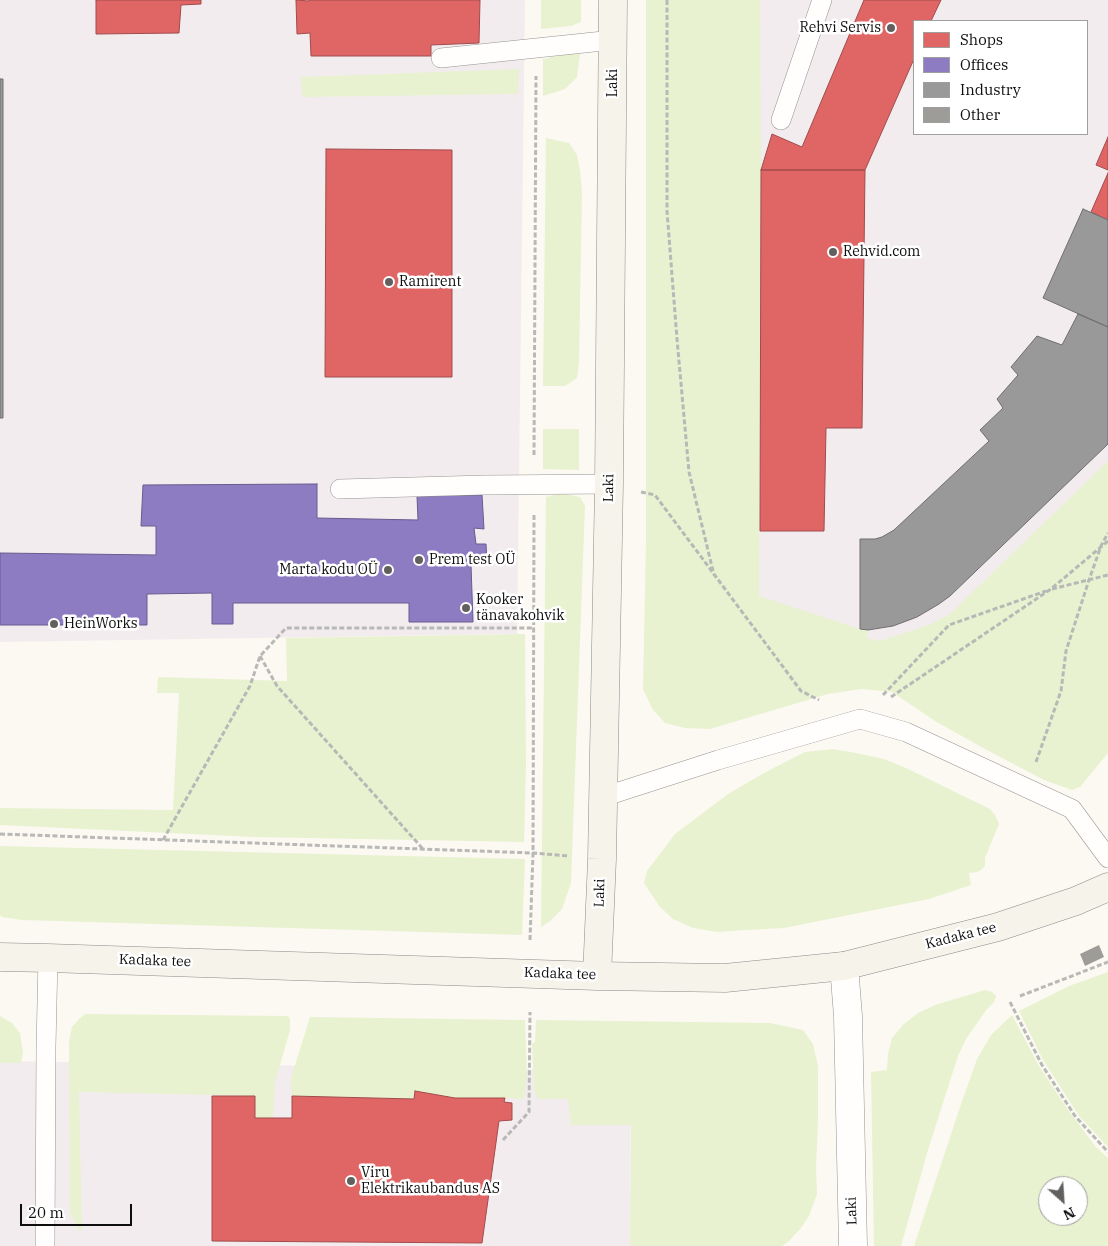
<!DOCTYPE html>
<html>
<head>
<meta charset="utf-8">
<style>
  body { margin:0 }
  #map { position:relative; width:1108px; height:1246px; overflow:hidden; background:#fcf9f2; font-family:"IBM Plex Serif",serif }
  canvas { display:block }
  .legend { position:absolute; left:913px; top:20px; width:175px; height:115px; box-sizing:border-box; background:#fff; border:1px solid #9f9f9f; margin:0; padding:6px 9px; list-style:none; font-size:15px; color:#0e0e0e }
  .legend li { display:flex; align-items:center; gap:10px; height:25px }
  .legend b { width:25px; border:1px solid #9f9f9f }
  .north { position:absolute; left:1038px; top:1176px; width:50px; height:50px; box-sizing:border-box; background:#fff; border:1px solid #9f9f9f; border-radius:50%; rotate:154deg; font-size:14px; font-weight:700; line-height:20px; text-align:center; color:#0e0e0e }
  .north::after { content:''; display:block; margin:auto; width:18px; height:22px; background:#61605e; clip-path:polygon(50% 0,100% 100%,50% 72%,0 100%) }
  .scale { position:absolute; left:20px; top:1204px; width:112px; height:22px; box-sizing:border-box; border:2px solid #0e0e0e; border-top:0; padding-left:6px; font-size:15px; line-height:18px; white-space:nowrap; color:#0e0e0e; -webkit-text-stroke:4px #fff; paint-order:stroke }
</style>
</head>
<body>
<div id="map">
<canvas width="1108" height="1246"></canvas>
<ul class="legend">
<li><b style="height:14px;background:#e06666"></b>Shops</li>
<li><b style="height:14px;background:#8e7cc3"></b>Offices</li>
<li><b style="height:14px;background:#999"></b>Industry</li>
<li><b style="height:14px;background:#9e9c98"></b>Other</li>
</ul>
<div class="north">N</div>
<div class="scale">20 m</div>
</div>
<script>
const c = document.querySelector('canvas').getContext('2d');
c.lineJoin = 'round';
function fill(path, color) {
  c.fillStyle = color;
  c.fill(path, 'evenodd');
}
function shape(rows) {
  const path = new Path2D();
  for (const r of rows) {
    path.moveTo(r[0], r[1]);
    for (let i = 2; i < r.length; i += 2) path.lineTo(r[i], r[i + 1]);
  }
  return path;
}
function trace(path, color, width, dash) {
  c.strokeStyle = color;
  c.lineWidth = width;
  c.lineCap = dash ? 'butt' : 'round';
  c.setLineDash(dash || []);
  c.stroke(path);
}
function drawText(font, color, halo, rows, align = 'center') {
  c.font = font + ' "IBM Plex Serif",serif';
  c.lineWidth = 5;
  c.setLineDash([]);
  c.textBaseline = 'middle';
  c.strokeStyle = halo;
  c.fillStyle = color;
  for (const [text, x, y, turn = 0] of rows) {
    c.save();
    c.translate(x, y);
    c.rotate((+turn || 0) * Math.PI / 180);
    c.textAlign = isNaN(turn) ? turn : align;
    if (halo) c.strokeText(text, 0, 0);
    c.fillText(text, 0, 0);
    c.restore();
  }
}
fill(shape([
  [0,0,525,0,517,634,0,642],
  [754,0,1108,0,1108,486,914,664,718,684],
  [914,21,1087,21,1087,134,914,134],
  [0,1061,631,1071,630,1246,0,1246]
]), '#f3ecef');
fill(shape([
  [541,0,581,0,581,22,571,26,541,29],
  [646,0,760,0,761,170,759,596,860,629,868,630,867,638,879,641,914,630,933,623,950,614,1108,461,1108,753,1080,787,1072,790,1044,780,985,749,935,721,892,692,861,689,828,694,710,729,685,728,665,723,653,710,643,689,646,540],
  [576,52,580,54,577,77,565,89,543,96,543,59],
  [519,69,518,94,302,97,301,77],
  [546,138,569,143,577,155,580,170,582,193,579,363,577,378,565,386,543,386],
  [543,429,579,429,579,470,543,469],
  [561,493,580,497,585,506,571,883,562,909,550,921,541,927,546,497],
  [525,634,526,765,524,842,254,837,0,825,0,808,173,810,179,693,157,693,158,677,287,681,286,638],
  [833,749,856,753,884,759,906,768,990,809,995,815,999,824,985,858,985,866,981,870,977,872,969,873,971,885,929,899,784,928,747,930,717,932,693,928,673,919,660,907,644,883,647,871,675,834,728,794,764,773,805,752],
  [0,846,525,859,522,935,22,920,2,917,0,915],
  [1108,972,1108,1147,1079,1116,1043,1060,1019,1011,1069,986],
  [985,990,992,992,996,996,994,1002,987,1009,966,1039,958,1056,928,1150,901,1246,874,1246,871,1072,887,1070,888,1054,892,1038,904,1024,918,1013,935,1005],
  [85,1014,288,1016,290,1019,290,1030,275,1082,273,1118,255,1118,255,1096,79,1092,82,1231,79,1231,70,1213,69,1041,72,1027,79,1019],
  [1012,1015,1039,1066,1068,1110,1096,1147,1108,1158,1108,1246,914,1246,961,1104,977,1059,991,1035],
  [1048,1186,1078,1186,1078,1216,1048,1216],
  [0,1016,12,1023,20,1033,23,1053,21,1063,0,1063],
  [310,1017,525,1020,527,1077,524,1099,505,1098,414,1099,292,1096,290,1081],
  [536,1020,770,1023,803,1030,813,1044,818,1066,818,1120,816,1168,817,1194,809,1216,801,1228,789,1241,782,1246,630,1246,631,1125,571,1125,568,1099,538,1099,534,1090,532,1044,535,1042]
]), '#e8f2d0');
const shops = shape([
  [96,0,201,0,201,4,181,5,179,33,96,34,96,0],
  [296,0,309,1,309,0,480,0,479,43,431,45,431,56,311,56,310,33,297,34,296,0],
  [864,0,941,0,931,21,914,21,914,59,865,170,761,170,772,134,802,147,864,0],
  [1108,137,1108,170,1096,165,1108,137],
  [326,149,452,150,452,377,325,377,326,149],
  [761,170,865,170,862,428,826,428,824,531,760,531,761,170],
  [1108,173,1108,220,1091,212,1108,173],
  [415,1091,455,1098,505,1098,504,1102,512,1103,512,1120,499,1121,482,1243,212,1241,212,1096,255,1096,255,1118,292,1118,292,1096,414,1099,415,1091]
]);
fill(shops, '#e06666');
trace(shops, '#a14c4c', 1);
const offices = shape([
  [317,484,317,518,418,520,417,496,482,495,484,529,474,528,476,544,486,544,487,564,471,565,473,622,409,622,409,603,233,603,233,624,212,624,212,593,147,594,147,625,0,625,0,553,156,555,156,526,141,526,143,485,317,484]
]);
fill(offices, '#8e7cc3');
trace(offices, '#685b8d', 1);
const industry = shape([
  [0,79,3,79,3,418,0,418,0,79],
  [1083,209,1108,220,1108,327,1043,298,1083,209],
  [1078,314,1108,327,1108,444,950,596,939,604,917,617,893,626,868,630,860,629,860,539,875,539,882,537,894,530,989,441,980,430,1003,408,997,399,1018,375,1011,367,1037,336,1062,345,1078,314]
]);
fill(industry, '#999');
trace(industry, '#6f6f6f', 1);
fill(shape([
  [1099,945,1104,957,1085,966,1080,954]
]), '#9e9c98');
const lane = shape([
  [441,58,613,40],
  [781,120,822,0],
  [340,489,485,485,609,484],
  [603,797,718,760,860,719,906,732,1072,809,1108,858],
  [45,1246,46,1047,48,958]
]);
const street = shape([
  [844,966,848,1016,853,1246]
]);
const secondary = shape([
  [0,957,48,958,597,976,725,978,844,966,998,927,1076,901,1108,887],
  [597,976,602,859,609,484,613,0]
]);
trace(lane, '#959491', 20);
trace(street, '#959491', 29);
trace(secondary, '#8c8a87', 29);
trace(shape([
  [667,0,667,211,677,339,689,472,714,575],
  [534,455,536,76],
  [641,492,655,495,801,691,819,700],
  [1052,589,1108,575],
  [260,656,277,686,423,849],
  [883,695,949,625,1046,591],
  [891,697,1051,589,1108,541],
  [1036,762,1061,691,1066,651,1089,580,1101,546,1108,533],
  [0,834,533,853,569,856],
  [163,840,250,686,260,656,286,628,533,628],
  [530,940,533,853,534,514],
  [1020,996,1108,962],
  [1010,1002,1042,1065,1075,1116,1108,1152],
  [503,1140,529,1112,530,1012]
]), '#b8b8b6', 3, [5, 2.5]);
trace(lane, '#fffefd', 19);
trace(street, '#fffefd', 28);
trace(secondary, '#f5f3ea', 28);
for (const [x, y, r, color] of [
  [891,28,5,"#61605e"],
  [833,252,5,"#61605e"],
  [389,282,5,"#61605e"],
  [419,560,5,"#61605e"],
  [388,570,5,"#61605e"],
  [466,608,5,"#61605e"],
  [54,624,5,"#61605e"],
  [351,1181,5,"#61605e"]
]) {
  const dot = new Path2D();
  dot.arc(x, y, r, 0, 2 * Math.PI);
  c.fillStyle = color;
  c.fill(dot);
  trace(dot, '#fff', 2);
}
drawText('14px', '#0e0e0e', '#fff', [
  ["Rehvi Servis",881,28,"right"],
  ["Rehvid.com",843,252],
  ["Ramirent",399,282],
  ["Prem test OÜ",429,560],
  ["Marta kodu OÜ",378,570,"right"],
  ["Kooker",476,600],
  ["tänavakohvik",476,616],
  ["HeinWorks",64,624],
  ["Viru",361,1173],
  ["Elektrikaubandus AS",361,1189]
], 'left');
drawText('14px', '#0e0e0e', '#fff', [
  ["Laki",613,83,-90],
  ["Laki",609,488,-89],
  ["Laki",600,893,-88],
  ["Kadaka tee",961,936,-14],
  ["Kadaka tee",155,961,2],
  ["Kadaka tee",560,974,2],
  ["Laki",852,1211,-92]
]);
</script>
</body>
</html>
